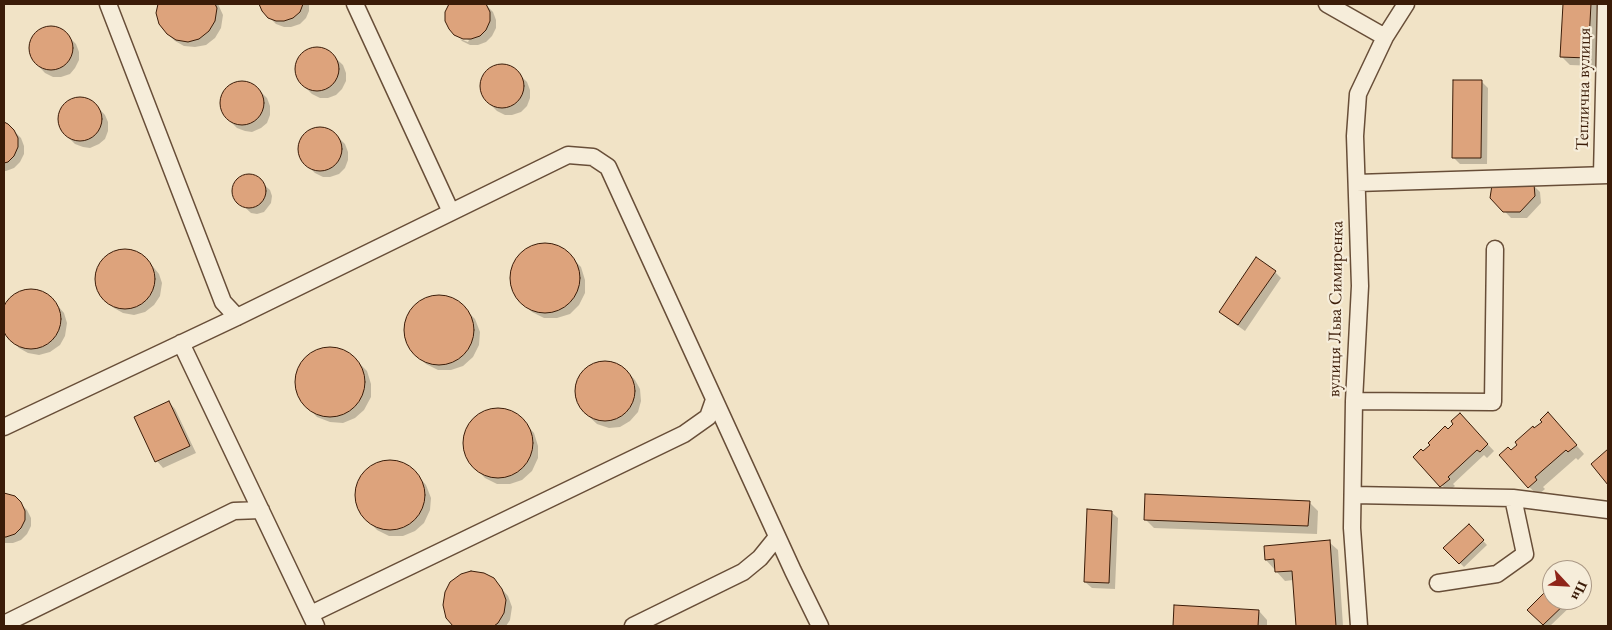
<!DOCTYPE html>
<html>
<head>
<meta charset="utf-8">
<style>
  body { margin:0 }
  #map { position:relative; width:1612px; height:630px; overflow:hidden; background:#f1e3c6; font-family:"EB Garamond",serif }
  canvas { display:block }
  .frame { position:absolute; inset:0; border:5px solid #3b1c08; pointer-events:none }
  .north { position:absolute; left:1542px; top:560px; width:50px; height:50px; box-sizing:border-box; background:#f6edda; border:1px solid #ab9986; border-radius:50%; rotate:115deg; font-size:14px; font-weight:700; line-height:20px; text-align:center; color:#3b1c08 }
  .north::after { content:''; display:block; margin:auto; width:18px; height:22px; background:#8f2418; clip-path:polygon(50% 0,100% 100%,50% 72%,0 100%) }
</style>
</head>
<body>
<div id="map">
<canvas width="1612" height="630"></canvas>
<div class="frame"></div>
<div class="north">Пн</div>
</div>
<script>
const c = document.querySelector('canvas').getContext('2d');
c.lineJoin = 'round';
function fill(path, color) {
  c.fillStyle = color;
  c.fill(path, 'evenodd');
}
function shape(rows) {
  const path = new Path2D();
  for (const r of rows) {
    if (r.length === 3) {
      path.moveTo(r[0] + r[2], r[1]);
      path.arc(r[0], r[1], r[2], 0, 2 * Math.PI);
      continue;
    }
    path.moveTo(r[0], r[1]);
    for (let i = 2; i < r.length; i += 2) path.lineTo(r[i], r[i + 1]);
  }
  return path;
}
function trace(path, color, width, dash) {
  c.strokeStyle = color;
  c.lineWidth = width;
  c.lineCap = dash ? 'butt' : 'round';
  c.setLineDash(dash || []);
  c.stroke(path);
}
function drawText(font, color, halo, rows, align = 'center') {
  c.font = font + ' "EB Garamond",serif';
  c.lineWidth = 4.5;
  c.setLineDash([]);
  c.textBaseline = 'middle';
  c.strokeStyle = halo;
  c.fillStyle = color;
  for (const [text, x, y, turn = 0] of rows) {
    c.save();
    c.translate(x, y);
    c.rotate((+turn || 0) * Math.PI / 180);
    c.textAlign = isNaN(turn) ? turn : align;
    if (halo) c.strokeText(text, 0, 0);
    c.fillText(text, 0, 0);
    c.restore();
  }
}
fill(shape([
  [159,4,218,4,223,15,221,28,215,38,206,45,195,47,184,46,175,41,168,34,158,13],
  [260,4,309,4,309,11,306,18,300,24,291,27,284,27,276,24,263,11],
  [450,4,485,4,493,12,496,20,496,28,492,36,486,42,478,45,470,45,462,41,460,39,468,42,469,40,455,34],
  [1564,4,1599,4,1596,66,1570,65,1561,56],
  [47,27,55,27,63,31,76,44,79,52,79,60,75,68,70,74,61,77,53,77,45,73,33,60,29,52,30,44,33,36,39,31],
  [314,48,321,48,329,52,343,65,346,73,346,81,342,89,336,95,328,98,320,98,312,94,299,81,296,73,296,65,300,57,306,52],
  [499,65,506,65,514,69,527,82,530,90,530,98,527,106,521,112,512,115,505,115,497,111,484,98,481,90,481,82,484,74,490,69],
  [1481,81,1488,88,1487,164,1460,164,1453,157],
  [239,82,246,82,254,85,267,98,270,106,270,115,267,123,261,128,252,132,245,131,237,128,224,115,221,107,221,99,224,91,230,85],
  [77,98,84,98,92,101,105,115,108,122,108,131,105,139,99,144,90,148,83,147,75,144,62,131,59,123,59,115,62,107,68,101],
  [4,123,8,125,21,138,24,146,24,154,20,162,14,168,6,171,4,171],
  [317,127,324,128,332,131,345,144,348,152,348,160,345,168,339,174,330,177,323,177,315,173,302,160,299,152,299,145,302,136,308,131],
  [247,175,254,176,270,190,272,196,271,203,264,212,257,214,251,213,235,198,233,192,234,185,242,176],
  [1533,185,1540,192,1541,203,1527,218,1511,218,1491,197],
  [541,244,553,245,565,251,581,267,585,280,585,293,579,305,570,314,557,318,544,318,532,312,516,296,511,284,512,270,518,257,527,249],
  [122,250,135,251,146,258,159,274,162,283,160,296,154,305,145,312,134,315,123,313,114,308,99,291,97,280,98,269,104,260,113,253],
  [1275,272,1281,278,1245,331,1227,318,1220,312],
  [28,290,40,291,51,298,64,313,67,323,65,336,60,345,50,352,39,355,28,353,19,348,4,331,4,308,9,300,18,292],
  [435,296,446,296,459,303,475,319,480,332,479,345,473,357,463,366,451,370,438,370,426,364,410,347,405,336,406,322,412,309,421,301],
  [326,348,338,349,351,355,367,371,371,384,371,397,364,410,355,418,343,423,330,422,317,417,301,400,297,388,297,374,303,361,312,353],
  [608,361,618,365,628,372,635,380,640,389,641,401,638,412,630,421,620,427,609,428,597,424,582,410,576,398,575,388,579,376,586,368,597,362],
  [169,402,175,409,196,453,163,468,157,461,136,418],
  [494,410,505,410,518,416,534,433,538,446,538,458,532,471,522,480,510,484,497,484,485,478,469,461,464,450,465,435,471,423,480,414],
  [1466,421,1494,451,1487,458,1484,455,1453,484,1455,486,1448,492,1415,457,1423,453],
  [1544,422,1557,423,1584,454,1578,460,1576,458,1543,487,1545,489,1538,495,1529,487,1511,451],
  [386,461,398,462,411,468,426,485,431,498,430,510,424,523,415,531,403,536,389,536,377,530,361,513,357,502,357,488,363,475,372,466],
  [4,494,14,497,27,510,31,518,31,526,27,534,21,540,13,543,4,543],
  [1309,502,1318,511,1317,534,1154,528,1145,519],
  [1111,512,1118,518,1115,589,1092,588,1085,582],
  [1469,526,1487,545,1464,567,1445,548],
  [1329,542,1338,550,1343,626,1297,626,1293,580,1285,581,1266,560],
  [493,579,508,596,512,607,510,620,506,626,455,626,447,617],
  [1552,587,1552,600,1571,600,1574,603,1550,626,1545,626,1529,610],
  [1175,606,1259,611,1267,620,1267,626,1174,626]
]), '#0003');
const building = shape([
  [158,4,215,4,217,8,215,21,209,31,199,39,188,42,176,40,167,34,159,24,156,13,158,4],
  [259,4,303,4,300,12,293,18,284,21,276,21,268,18,262,11,259,4],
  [449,4,486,4,490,12,490,21,486,30,480,36,471,39,463,39,454,35,449,29,445,21,445,12,449,4],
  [1563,4,1591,4,1588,58,1560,57,1563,4],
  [51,48,22],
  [317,69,22],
  [502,86,22],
  [1453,80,1482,80,1481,158,1452,158,1453,80],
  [242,103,22],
  [80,119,22],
  [4,122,8,124,14,130,18,138,18,147,14,156,8,162,4,163,4,122],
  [320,149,22],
  [249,191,17],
  [1534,184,1535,196,1520,212,1503,212,1490,198,1492,185,1534,184],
  [545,278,35],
  [125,279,30],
  [1256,257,1276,271,1238,325,1219,312,1256,257],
  [31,319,30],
  [439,330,35],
  [330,382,35],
  [605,391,30],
  [169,401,190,446,155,462,134,417,169,401],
  [498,443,35],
  [1548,412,1577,445,1568,452,1566,450,1535,477,1537,480,1528,488,1499,455,1508,447,1511,450,1517,445,1515,442,1533,426,1534,428,1542,422,1540,420,1548,412],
  [1460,413,1488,444,1480,452,1477,450,1448,477,1450,479,1440,487,1413,457,1421,449,1423,451,1430,445,1428,443,1445,426,1448,429,1453,424,1451,421,1460,413],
  [1608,449,1608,485,1591,464,1608,449],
  [390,495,35],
  [4,493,15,496,21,502,25,511,25,520,21,528,15,534,6,537,4,537,4,493],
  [1145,494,1310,501,1308,526,1144,520,1145,494],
  [1087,509,1112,511,1109,583,1084,582,1087,509],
  [1469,524,1484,540,1459,564,1443,548,1469,524],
  [1330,540,1336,626,1296,626,1292,571,1275,572,1274,559,1265,560,1264,546,1330,540],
  [471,571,484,573,494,578,502,589,506,600,504,613,498,623,494,626,453,626,446,618,443,605,445,592,450,582,461,574,471,571],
  [1552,585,1552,600,1569,600,1543,625,1527,610,1552,585],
  [1174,605,1259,610,1258,626,1173,626,1174,605]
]);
fill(building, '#dda37c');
trace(building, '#3b1c08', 1);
const minor = shape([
  [108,4,223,302,237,317],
  [355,4,451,212],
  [1327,4,1385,37],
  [1602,175,1606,4],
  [1357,183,1608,175],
  [181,343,316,626],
  [1354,401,1493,402,1495,249],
  [4,427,237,317,568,155,593,157,608,167,793,571,820,626],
  [1353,495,1513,498,1608,510],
  [1438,583,1497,574,1525,554,1513,498],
  [311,614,684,434,708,417,714,400],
  [4,624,234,511,261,510],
  [633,626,743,572,760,558,777,537],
  [1359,626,1352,528,1354,401,1360,286,1355,136,1358,94,1385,37,1406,4]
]);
trace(minor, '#684e38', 19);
trace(minor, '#f6edda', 16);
drawText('18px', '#3b1c08', '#f6edda', [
  ["Теплична вулиця",1584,89,-89],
  ["вулиця Льва Симиренка",1336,309,-89]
]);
</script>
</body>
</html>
